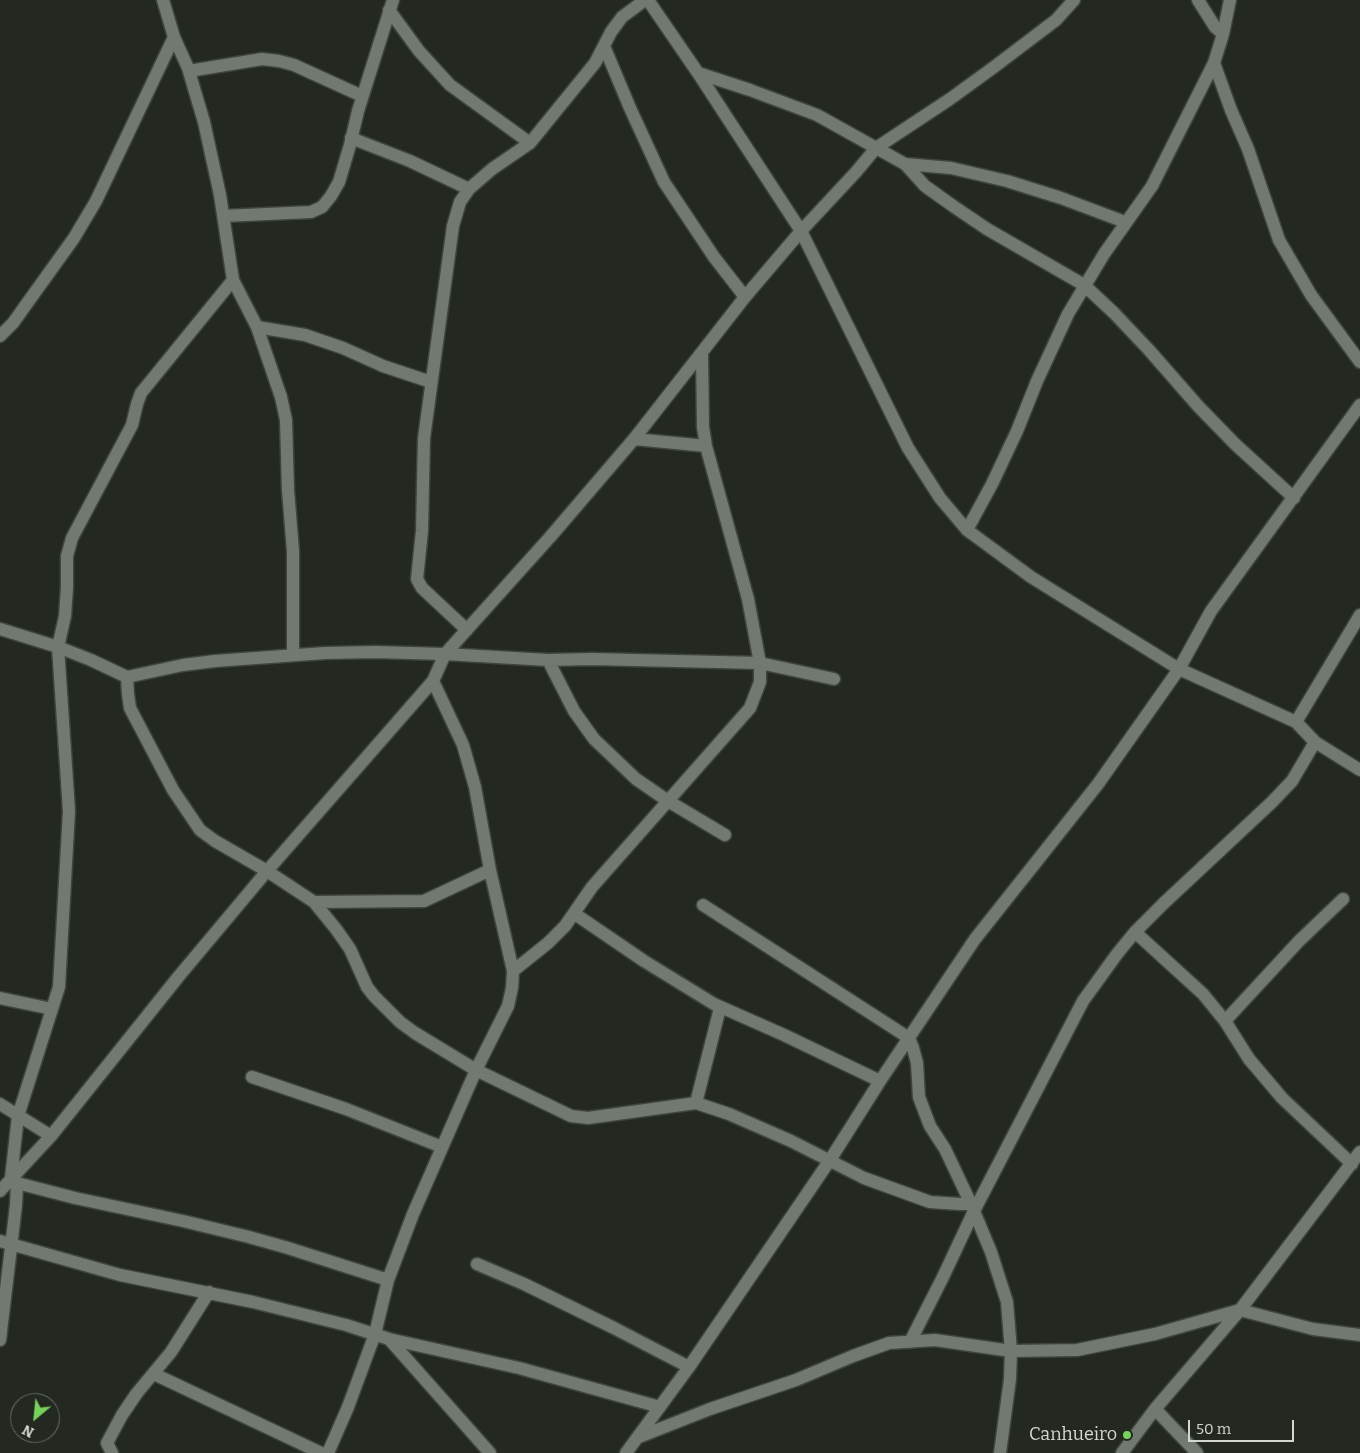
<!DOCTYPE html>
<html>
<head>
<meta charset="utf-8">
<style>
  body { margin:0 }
  #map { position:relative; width:1360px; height:1453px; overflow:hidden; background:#232821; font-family:Bitter,serif }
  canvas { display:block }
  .north { position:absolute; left:10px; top:1393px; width:50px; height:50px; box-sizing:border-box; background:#232821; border:1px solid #696e68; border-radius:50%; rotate:208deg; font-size:14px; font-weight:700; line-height:20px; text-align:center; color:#d3d7d2 }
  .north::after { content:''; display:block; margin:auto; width:18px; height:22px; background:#76d25a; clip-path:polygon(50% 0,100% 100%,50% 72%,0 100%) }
  .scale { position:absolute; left:1188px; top:1420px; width:106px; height:22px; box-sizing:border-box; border:2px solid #d3d7d2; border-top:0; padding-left:6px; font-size:15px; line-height:18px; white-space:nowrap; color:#d3d7d2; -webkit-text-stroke:4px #232821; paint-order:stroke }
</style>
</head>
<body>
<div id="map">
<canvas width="1360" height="1453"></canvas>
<div class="north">N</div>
<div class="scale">50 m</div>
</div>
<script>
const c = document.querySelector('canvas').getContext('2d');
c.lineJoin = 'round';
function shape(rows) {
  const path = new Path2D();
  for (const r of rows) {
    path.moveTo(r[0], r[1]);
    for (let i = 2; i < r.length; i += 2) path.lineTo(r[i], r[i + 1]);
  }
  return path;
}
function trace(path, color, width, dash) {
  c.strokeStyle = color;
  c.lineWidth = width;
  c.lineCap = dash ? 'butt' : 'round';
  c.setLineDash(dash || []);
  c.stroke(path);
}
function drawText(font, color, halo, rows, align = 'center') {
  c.font = font + ' Bitter,serif';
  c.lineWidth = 4;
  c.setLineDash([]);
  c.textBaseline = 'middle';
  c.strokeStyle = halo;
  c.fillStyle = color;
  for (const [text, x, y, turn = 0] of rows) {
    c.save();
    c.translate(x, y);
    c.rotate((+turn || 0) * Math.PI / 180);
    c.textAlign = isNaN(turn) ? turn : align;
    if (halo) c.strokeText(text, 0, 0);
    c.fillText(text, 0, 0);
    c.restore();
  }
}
const minor = shape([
  [163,0,174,37,188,68,204,122,220,195,233,280,257,327,281,397,286,420,288,490,293,551,293,655],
  [648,0,698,73,801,231,908,448,940,498,967,530,1031,577,1179,669,1296,722,1315,742,1360,770],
  [1198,0,1215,27,1223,34],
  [389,10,419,51,450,85,530,143],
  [604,46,630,108,664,182,714,257,745,297],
  [1214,63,1231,110,1248,149,1279,240,1311,295,1360,362],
  [189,71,262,59,279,61,294,65,362,96],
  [698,73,750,90,817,115,905,164,951,168,1007,181,1061,198,1125,222],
  [351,138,410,161,469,189],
  [905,164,925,186,953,206,987,229,1084,285,1114,313,1149,350,1198,406,1235,444,1294,498],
  [223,216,311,212,322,207,331,196,339,182,350,145,358,111,393,0],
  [257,327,305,335,343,348,383,366,431,382],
  [0,336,13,323,28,302,74,238,96,201,174,37],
  [634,439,706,446],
  [967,530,992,484,1017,431,1037,381,1068,314,1104,254,1152,186,1214,63,1223,34,1230,0],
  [0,629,58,647,91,660,127,677,183,665,215,661,325,653,375,652,445,654,548,660,592,659,760,663,834,679],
  [467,630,422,588,417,579,422,531,424,438,453,226,460,202,469,189,492,169,530,143,595,63,611,32,622,17,645,0],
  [548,660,574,711,594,739,636,779,668,801,725,835],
  [127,677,128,694,130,708,173,790,200,830,215,841,267,871,314,902,336,929,350,949,367,987,374,996,400,1022,415,1033,476,1070,571,1116,588,1118,696,1103,729,1114,791,1141,864,1178,930,1202,960,1204,971,1204],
  [1296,722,1360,615],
  [314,902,424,901,490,870],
  [703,905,909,1038,913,1048,917,1063,919,1097,930,1126,945,1149,971,1204,991,1252,1007,1302,1011,1351,1010,1379,1000,1453],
  [575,914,644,961,714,1004,784,1035,880,1081],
  [1135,932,1203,994,1225,1021,1249,1059,1282,1098,1352,1164],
  [513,971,548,943,565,926,592,887,750,708,760,682,760,663,748,599,706,446,703,427,702,353],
  [0,998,52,1009],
  [1225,1021,1299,941,1343,899],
  [252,1077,346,1109,442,1147],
  [696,1103,720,1008],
  [0,1104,51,1136],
  [17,1183,75,1198,183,1221,249,1237,288,1248,388,1280],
  [0,1191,51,1136,179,976,267,871,433,681,445,654,551,536,634,439,745,297,801,231,856,172,876,148,950,99,994,67,1056,20,1074,0],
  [0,1241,120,1275,253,1302,346,1325,389,1339,490,1453],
  [477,1264,524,1284,614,1328,689,1367],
  [389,1339,519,1368,660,1407],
  [0,1340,16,1205,17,1183,11,1178,18,1116,59,987,69,811,58,647,65,616,67,587,67,556,72,538,132,425,137,404,141,393,233,280],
  [910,1342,943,1277,974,1211,1083,1001,1117,954,1135,932,1164,903,1272,802,1292,781,1315,742],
  [154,1374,321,1453],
  [1155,1409,1197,1453],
  [639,1437,710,1409,796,1380,853,1356,889,1343,935,1340,1011,1351,1077,1350,1155,1334,1240,1310,1313,1329,1360,1335],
  [112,1453,107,1443,122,1415,137,1393,171,1352,209,1292],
  [328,1453,348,1407,375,1334,388,1280,413,1214,476,1070,508,1006,512,988,513,971,490,870,475,787,463,745,433,681],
  [626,1453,689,1367,830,1160,880,1081,975,939,1098,784,1179,669,1211,611,1360,405],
  [1122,1453,1155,1409,1240,1310,1360,1152]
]);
trace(minor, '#40443f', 15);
trace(minor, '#727970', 12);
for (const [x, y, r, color] of [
  [1127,1435,5,"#76d25a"]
]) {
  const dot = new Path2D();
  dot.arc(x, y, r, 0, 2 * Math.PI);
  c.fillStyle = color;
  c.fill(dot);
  trace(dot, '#232821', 2);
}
drawText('18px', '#d3d7d2', '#232821', [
  ["Canhueiro",1117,1435]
], 'right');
</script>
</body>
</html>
